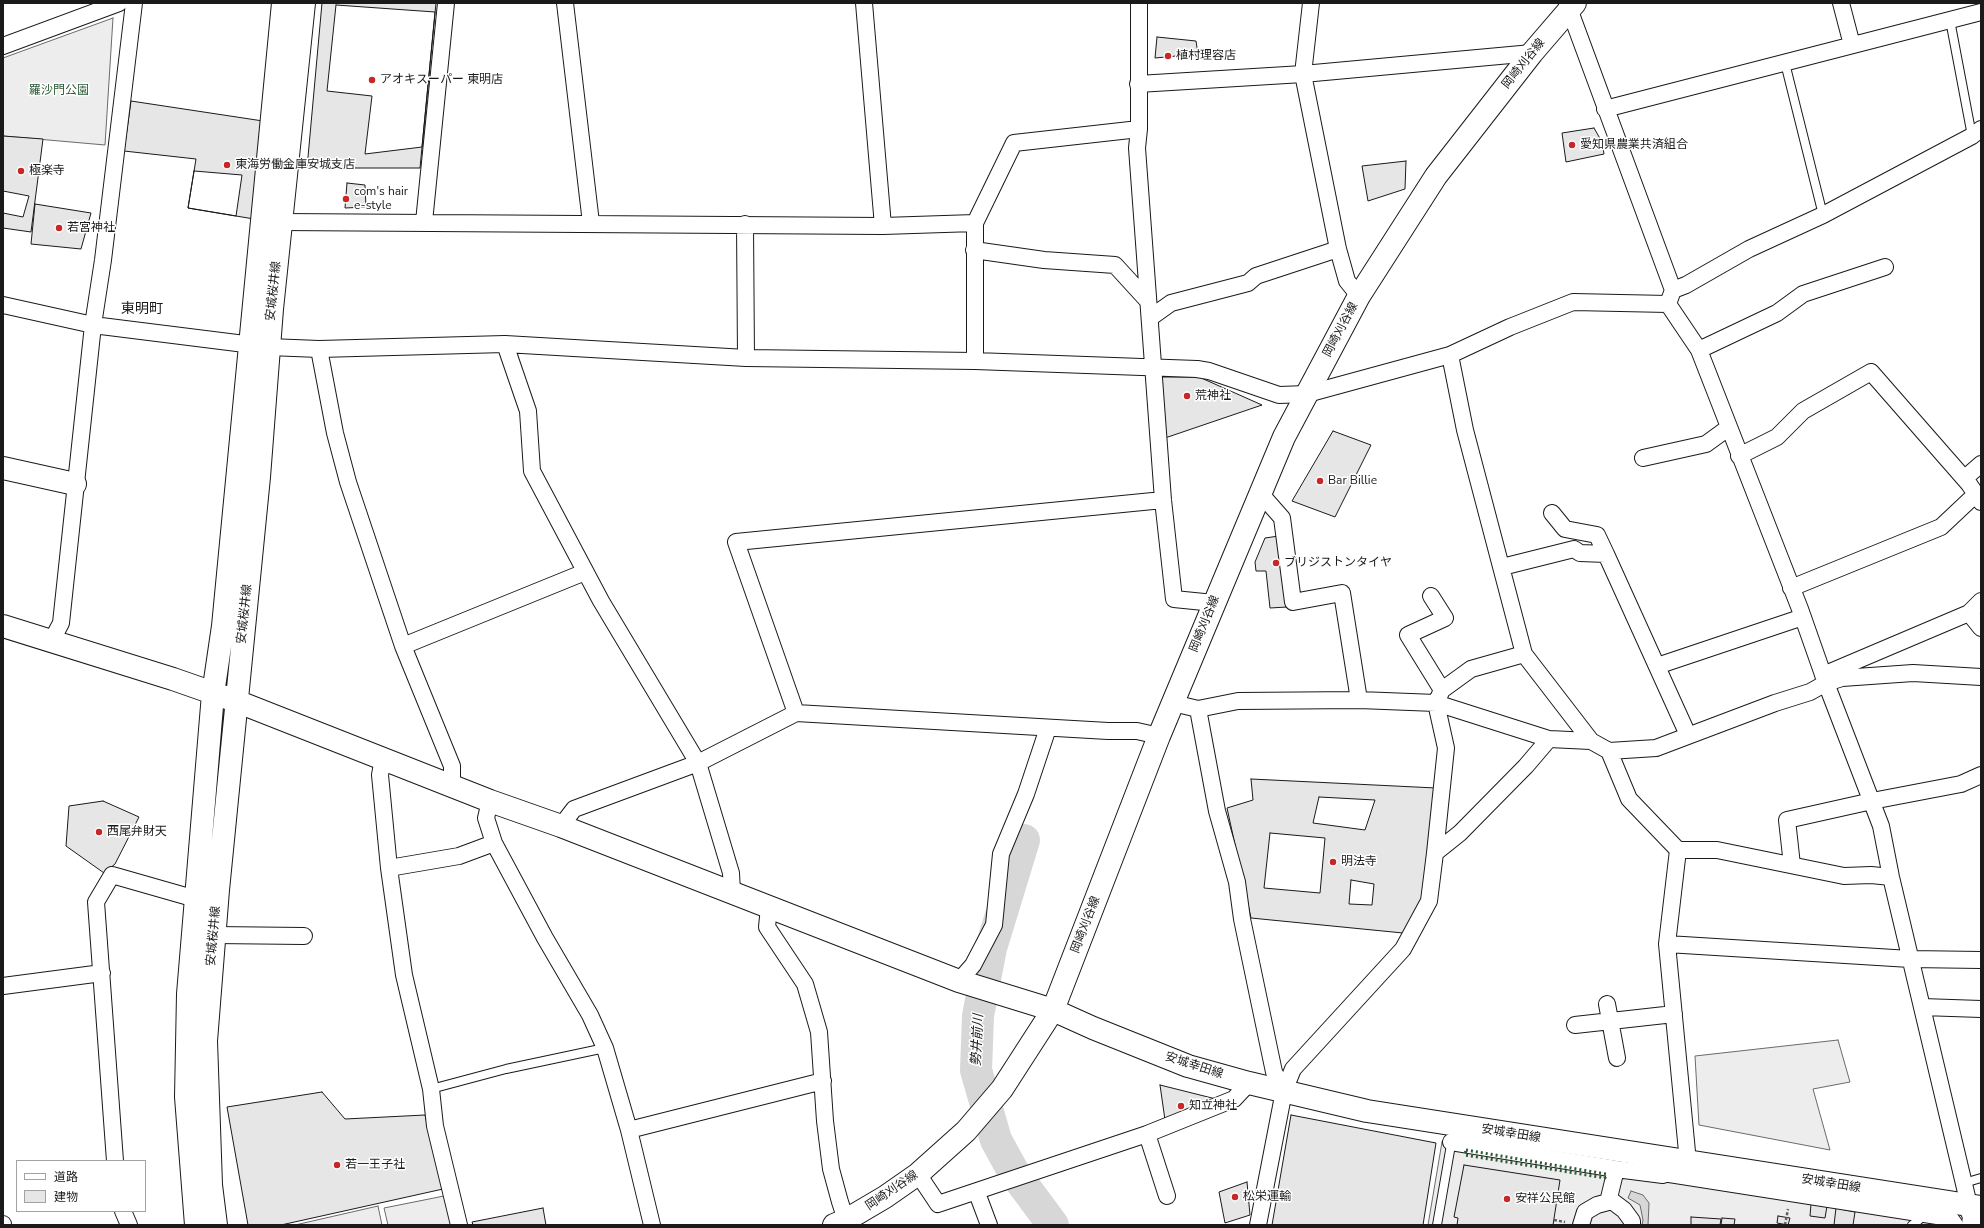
<!DOCTYPE html>
<html>
<head>
<meta charset="utf-8">
<style>
  body { margin:0 }
  #map { position:relative; width:1984px; height:1228px; overflow:hidden; background:#fff; font-family:"Nunito Sans","Noto Sans JP",sans-serif }
  canvas { display:block }
  .frame { position:absolute; inset:0; border:4px solid #1a1a1a; pointer-events:none }
  .legend { position:absolute; left:16px; top:1160px; width:130px; height:52px; box-sizing:border-box; background:#fff; border:1px solid #a3a3a3; margin:0; padding:5px 7px; list-style:none; font-size:12px; color:#1a1a1a }
  .legend li { display:flex; align-items:center; gap:8px; height:20px }
  .legend b { width:20px; border:1px solid #a3a3a3 }
</style>
</head>
<body>
<div id="map">
<canvas width="1984" height="1228"></canvas>
<div class="frame"></div>
<ul class="legend">
<li><b style="height:5px;background:#fff"></b>道路</li>
<li><b style="height:11px;background:#e6e6e6"></b>建物</li>
</ul>
</div>
<script>
const c = document.querySelector('canvas').getContext('2d');
c.lineJoin = 'round';
function fill(path, color) {
  c.fillStyle = color;
  c.fill(path, 'evenodd');
}
function shape(rows) {
  const path = new Path2D();
  for (const r of rows) {
    path.moveTo(r[0], r[1]);
    for (let i = 2; i < r.length; i += 2) path.lineTo(r[i], r[i + 1]);
  }
  return path;
}
function trace(path, color, width, dash) {
  c.strokeStyle = color;
  c.lineWidth = width;
  c.lineCap = dash ? 'butt' : 'round';
  c.setLineDash(dash || []);
  c.stroke(path);
}
function drawText(font, color, halo, rows, align = 'center') {
  c.font = font + ' "Nunito Sans","Noto Sans JP",sans-serif';
  c.lineWidth = 3;
  c.setLineDash([]);
  c.textBaseline = 'middle';
  c.strokeStyle = halo;
  c.fillStyle = color;
  for (const [text, x, y, turn = 0] of rows) {
    c.save();
    c.translate(x, y);
    c.rotate((+turn || 0) * Math.PI / 180);
    c.textAlign = isNaN(turn) ? turn : align;
    if (halo) c.strokeText(text, 0, 0);
    c.fillText(text, 0, 0);
    c.restore();
  }
}
const built = shape([
  [113,18,105,145,3,136,3,58,113,18],
  [1838,1040,1850,1082,1813,1089,1830,1150,1699,1125,1695,1056,1838,1040],
  [1442,1142,1666,1181,1951,1225,1428,1225,1442,1142],
  [444,1196,452,1225,388,1225,384,1208,444,1196],
  [378,1206,382,1225,295,1225,378,1206]
]);
fill(built, '#ededed');
trace(built, '#6a6a6a', 1);
const water = shape([
  [1631,1191,1643,1195,1649,1203,1648,1225,1642,1225,1643,1220,1640,1205,1628,1198,1631,1191]
]);
fill(water, '#d7d7d7');
trace(water, '#6a6a6a', 1);
trace(shape([
  [1024,840,991,948,978,1016,976,1070,996,1140,1013,1171,1053,1225]
]), '#d7d7d7', 32);
const building = shape([
  [322,3,436,3,420,168,307,168,322,3],
  [336,5,435,12,422,147,365,154,372,96,327,91,336,5],
  [1157,37,1196,41,1198,54,1155,58,1157,37],
  [131,101,263,121,254,219,188,208,196,159,124,151,131,101],
  [1594,128,1602,142,1604,154,1566,162,1562,133,1594,128],
  [3,136,43,139,31,232,3,228,3,136],
  [1406,161,1405,189,1368,201,1362,166,1406,161],
  [194,171,242,175,236,216,188,208,194,171],
  [347,183,365,185,366,207,345,208,347,183],
  [3,191,29,196,23,217,3,213,3,191],
  [35,204,91,213,81,249,31,244,35,204],
  [1161,377,1199,377,1262,405,1165,438,1161,377],
  [1333,431,1371,445,1335,517,1292,501,1333,431],
  [1279,536,1287,607,1270,608,1266,571,1256,571,1255,562,1265,538,1279,536],
  [1251,779,1436,788,1424,898,1403,933,1251,918,1227,808,1253,800,1251,779],
  [1319,797,1375,800,1365,830,1313,823,1319,797],
  [103,801,139,817,115,864,104,873,66,846,69,806,103,801],
  [1270,833,1325,838,1320,893,1264,888,1270,833],
  [1351,880,1374,884,1372,905,1349,904,1351,880],
  [1160,1085,1216,1099,1165,1120,1160,1085],
  [322,1092,345,1119,425,1115,443,1189,281,1225,248,1225,227,1107,322,1092],
  [1291,1115,1436,1143,1423,1225,1272,1225,1291,1115],
  [1464,1165,1560,1180,1553,1225,1457,1225,1458,1218,1454,1217,1464,1165],
  [1247,1182,1250,1215,1225,1223,1219,1192,1247,1182],
  [1811,1204,1827,1206,1825,1218,1810,1216,1811,1204],
  [543,1208,546,1225,473,1225,472,1222,543,1208],
  [1836,1208,1855,1212,1853,1225,1834,1225,1836,1208],
  [1778,1216,1790,1218,1788,1225,1777,1223,1778,1216],
  [1691,1217,1721,1219,1720,1225,1691,1225,1691,1217],
  [1722,1218,1735,1219,1734,1225,1721,1225,1722,1218]
]);
fill(building, '#e6e6e6');
trace(building, '#1a1a1a', 1);
const lane = shape([
  [1950,20,1972,136],
  [1785,63,1823,215],
  [431,1089,506,1069,605,1048],
  [1964,1183,1981,1178],
  [1437,1225,1452,1139],
  [1912,1225,1919,1220,1920,1213]
]);
const street = shape([
  [565,3,591,223],
  [864,3,883,226],
  [1139,3,1139,129,1137,148,1163,500,1174,599,1214,603],
  [1311,3,1303,74,1338,249,1347,281,1359,296],
  [1567,3,1673,290,1668,304,1699,350,1800,609,1826,683,1881,826,1891,877,1969,1205],
  [1841,3,1852,45],
  [3,46,119,3],
  [1138,84,1303,74,1532,53],
  [1605,109,1981,12],
  [281,222,883,226,975,223,975,361],
  [424,222,446,3],
  [975,223,1014,143,1139,129],
  [745,224,746,358],
  [974,250,1044,260,1115,265,1147,300],
  [1673,290,1686,285,1749,249,1823,215,1972,136,1981,129],
  [3,305,93,325,269,347,319,349,505,344,746,358,975,361,1197,369,1209,371,1279,395,1307,394,1450,355,1510,327,1573,302,1668,304],
  [1150,318,1171,303,1248,283,1256,276,1338,249],
  [505,344,528,411,532,471,601,601,698,763,731,873,732,892],
  [319,349,335,433,348,482,403,646,452,766,452,786],
  [1699,350,1777,313,1803,294,1885,267],
  [1450,355,1465,430,1524,654,1591,741],
  [1739,456,1777,437,1803,411,1871,372,1969,484,1981,502],
  [1643,458,1706,444,1728,428],
  [1965,478,1981,464],
  [1260,493,1282,518,1293,602,1342,593,1359,700],
  [1552,513,1565,529,1597,535,1606,554],
  [1502,567,1574,549,1580,553,1606,554,1688,735],
  [1791,588,1941,527,1976,494],
  [1431,596,1445,618,1408,635,1442,690],
  [1969,613,1981,601],
  [52,640,61,623,93,325,103,260,134,3],
  [403,646,585,572],
  [1657,666,1803,617],
  [1823,675,1969,613,1981,628],
  [1173,703,1198,709,1238,701,1359,700,1436,703,1549,739,1591,741,1609,751,1656,748,1775,703,1810,692,1826,683,1842,678,1913,673,1981,677],
  [1198,709,1217,811,1237,882,1242,919,1274,1072,1284,1091],
  [796,713,736,542,1163,500],
  [1609,751,1629,799,1678,850,1717,850,1844,876,1871,875,1891,877],
  [383,758,380,775,389,868,404,975,431,1089,435,1126,459,1225],
  [490,801,486,818,494,843,545,938,590,1015,605,1048,629,1130,652,1225],
  [561,826,574,809,698,763,796,713,1108,731,1137,731,1159,736],
  [1435,853,1446,748,1436,703,1442,690,1471,669,1524,654],
  [1792,865,1787,820,1872,801,1961,784,1981,775],
  [389,868,459,856,494,843],
  [769,907,767,927,805,984,819,1032,825,1121,831,1169,840,1202,846,1220],
  [214,935,304,936],
  [1667,944,1678,850],
  [959,981,973,965,994,925,1001,854,1026,794,1048,728],
  [3,986,102,973],
  [1607,1004,1617,1058],
  [1922,1007,1981,1009],
  [1575,1025,1674,1014],
  [629,1130,823,1081],
  [1147,1134,1167,1196],
  [1451,1142,1616,1169,1663,1175,1663,1173,1950,1218,1955,1225],
  [115,1161,96,902,112,875,196,899],
  [1688,1162,1667,944,1910,959,1981,960],
  [918,1174,938,1204,1147,1134,1234,1099,1249,1083],
  [977,1193,989,1225],
  [1608,1202,1616,1169],
  [123,1211,129,1225],
  [3,1224,3,1225],
  [1258,1225,1284,1091,1293,1069,1403,949,1429,901,1435,853,1460,833,1526,766,1549,739],
  [1581,1225,1585,1212,1597,1205,1612,1201,1624,1210,1632,1221,1632,1225]
]);
const secondary = shape([
  [3,468,75,484],
  [3,626,173,679,236,701,490,801,561,826,959,981,1053,1010],
  [1969,1205,1974,1216,1973,1225],
  [196,1225,186,1097,188,994,213,694,223,626,283,3],
  [216,1225,211,1185,206,1041,218,890,259,477,272,309,304,3]
]);
const primary = shape([
  [1053,1010,1093,1028,1188,1066,1249,1083,1367,1111,1981,1207],
  [834,1225,846,1220,885,1197,918,1174,966,1131,1002,1089,1053,1010,1159,736,1284,437,1359,296,1436,176,1532,53,1575,3]
]);
trace(lane, '#1a1a1a', 10);
trace(street, '#1a1a1a', 18);
trace(secondary, '#1a1a1a', 24);
trace(primary, '#1a1a1a', 24);
trace(shape([
  [1554,1220,1565,1222],
  [1785,1225,1788,1209]
]), '#5f5f5f', 2.5, [3, 2]);
trace(lane, '#fff', 8);
trace(street, '#fff', 16);
trace(secondary, '#fff', 22);
trace(primary, '#fff', 22);
trace(shape([
  [1466,1150,1606,1174,1605,1178,1465,1155,1466,1150]
]), '#2b5a34', 3, [2, 3]);
for (const [x, y, r, color] of [
  [1168,56,4,"#c62828"],
  [372,80,4,"#c62828"],
  [1572,145,4,"#c62828"],
  [227,165,4,"#c62828"],
  [21,171,4,"#c62828"],
  [346,199,4,"#c62828"],
  [59,228,4,"#c62828"],
  [1187,396,4,"#c62828"],
  [1320,481,4,"#c62828"],
  [1276,563,4,"#c62828"],
  [99,832,4,"#c62828"],
  [1333,862,4,"#c62828"],
  [1181,1106,4,"#c62828"],
  [337,1165,4,"#c62828"],
  [1235,1197,4,"#c62828"],
  [1507,1199,4,"#c62828"]
]) {
  const dot = new Path2D();
  dot.arc(x, y, r, 0, 2 * Math.PI);
  c.fillStyle = color;
  c.fill(dot);
  trace(dot, '#fff', 1.5);
}
drawText('12px', '#1a1a1a', '#fff', [
  ["植村理容店",1176,56],
  ["アオキスーパー 東明店",380,80],
  ["愛知県農業共済組合",1580,145],
  ["東海労働金庫安城支店",235,165],
  ["極楽寺",29,171],
  ["com's hair",354,192],
  ["e-style",354,206],
  ["若宮神社",67,228],
  ["荒神社",1195,396],
  ["Bar Billie",1328,481],
  ["ブリジストンタイヤ",1284,563],
  ["西尾弁財天",107,832],
  ["明法寺",1341,862],
  ["知立神社",1189,1106],
  ["若一王子社",345,1165],
  ["松栄運輸",1243,1197],
  ["安祥公民館",1515,1199]
], 'left');
drawText('12px', '#1a1a1a', '#fff', [
  ["岡崎刈谷線",1524,64,-51],
  ["安城桜井線",274,291,-84],
  ["岡崎刈谷線",1341,330,-62],
  ["安城桜井線",245,614,-84],
  ["岡崎刈谷線",1205,624,-68],
  ["岡崎刈谷線",1086,925,-69],
  ["安城桜井線",214,936,-85],
  ["安城幸田線",1194,1066,18],
  ["安城幸田線",1511,1134,9],
  ["安城幸田線",1831,1184,9],
  ["岡崎刈谷線",892,1191,-34]
]);
drawText('12px', '#2b5a34', '#fff', [
  ["羅沙門公園",59,91]
]);
drawText('italic 13px', '#1a1a1a', '#fff', [
  ["勢井前川",978,1040,-87]
]);
drawText('14px', '#1a1a1a', '#fff', [
  ["東明町",142,310]
]);
</script>
</body>
</html>
